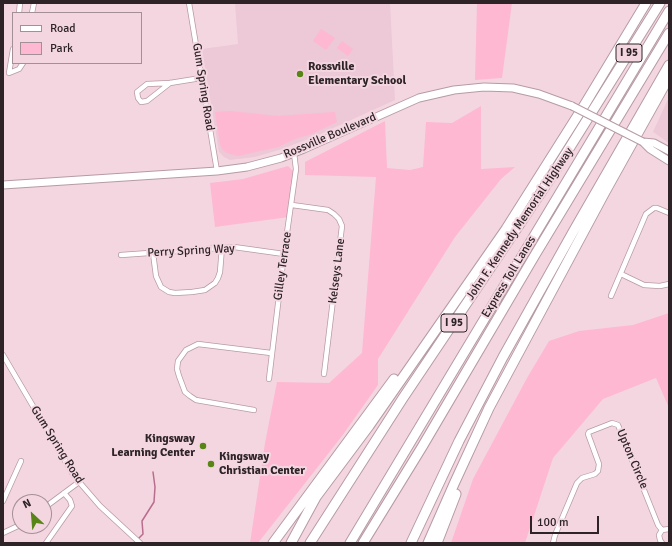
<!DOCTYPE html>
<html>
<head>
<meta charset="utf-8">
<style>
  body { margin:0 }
  #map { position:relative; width:672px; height:546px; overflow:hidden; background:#f4d6e1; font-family:Signika,sans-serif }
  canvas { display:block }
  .frame { position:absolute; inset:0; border:4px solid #2e2428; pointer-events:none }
  .legend { position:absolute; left:12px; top:12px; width:130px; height:52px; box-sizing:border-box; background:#f4d6e1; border:1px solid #a58f97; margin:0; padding:5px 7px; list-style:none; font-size:12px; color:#2e2428 }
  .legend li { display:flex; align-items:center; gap:8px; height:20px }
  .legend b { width:20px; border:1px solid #a58f97 }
  .north { position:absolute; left:12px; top:494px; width:40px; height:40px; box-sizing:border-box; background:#f4d6e1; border:1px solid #a58f97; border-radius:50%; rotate:334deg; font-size:11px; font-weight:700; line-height:16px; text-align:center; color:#2e2428 }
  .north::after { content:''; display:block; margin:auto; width:14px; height:18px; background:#588515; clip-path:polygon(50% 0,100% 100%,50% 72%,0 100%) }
  .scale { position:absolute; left:530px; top:516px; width:69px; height:18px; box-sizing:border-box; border:2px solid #2e2428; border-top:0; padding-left:5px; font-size:12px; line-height:14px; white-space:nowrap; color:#2e2428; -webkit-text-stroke:3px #f4d6e1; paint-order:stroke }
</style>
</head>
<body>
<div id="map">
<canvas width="672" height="546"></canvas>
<div class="frame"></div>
<ul class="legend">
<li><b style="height:5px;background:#fff"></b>Road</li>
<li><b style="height:11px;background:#feb8d2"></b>Park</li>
</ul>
<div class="north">N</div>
<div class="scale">100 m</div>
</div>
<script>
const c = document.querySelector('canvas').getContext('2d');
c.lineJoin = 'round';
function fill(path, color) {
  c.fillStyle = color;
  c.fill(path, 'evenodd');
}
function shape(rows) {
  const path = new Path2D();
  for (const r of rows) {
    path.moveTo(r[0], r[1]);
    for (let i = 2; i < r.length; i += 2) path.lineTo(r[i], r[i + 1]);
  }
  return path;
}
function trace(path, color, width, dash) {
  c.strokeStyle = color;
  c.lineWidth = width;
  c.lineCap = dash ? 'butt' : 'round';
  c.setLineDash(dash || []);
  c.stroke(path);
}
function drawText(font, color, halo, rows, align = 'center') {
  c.font = font + ' Signika,sans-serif';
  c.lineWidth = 4;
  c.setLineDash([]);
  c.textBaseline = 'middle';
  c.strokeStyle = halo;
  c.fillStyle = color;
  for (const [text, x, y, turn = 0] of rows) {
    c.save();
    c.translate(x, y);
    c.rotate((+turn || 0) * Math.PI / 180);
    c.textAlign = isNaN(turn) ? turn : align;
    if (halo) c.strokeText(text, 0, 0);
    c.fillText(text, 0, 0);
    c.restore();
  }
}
fill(shape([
  [235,3,390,3,395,100,316,136,282,149,255,157,230,160,224,157,219,152,202,49,238,44],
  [669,97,669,143,653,132]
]), '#edc8d6');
fill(shape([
  [477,3,512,3,502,78,475,80],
  [321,29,335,38,326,50,313,41],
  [342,41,353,49,348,56,337,48],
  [481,106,481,169,515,167,501,179,455,237,378,359,378,385,342,436,258,543,250,543,265,443,277,382,329,383,362,353,376,177,305,175,305,162,385,121,387,168,410,170,423,167,426,122,452,123],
  [230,111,277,116,335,112,337,122,312,134,295,139,278,147,238,156,227,153,222,149,220,144,215,112],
  [288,166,296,174,289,217,215,227,210,183,243,179],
  [669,313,669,408,656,378,603,399,553,458,525,543,451,543,473,479,527,378,549,341,579,331,633,325]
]), '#feb8d2');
trace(shape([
  [134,543,143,534,142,521,154,502,155,487,153,472]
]), '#b96d8c', 1.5);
const street = shape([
  [189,3,217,171],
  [19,13,20,3],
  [32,13,34,3],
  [13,49,9,73,19,69,23,63],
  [170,83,147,101,141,102,138,98,137,92,147,84,170,83,201,78],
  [292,205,328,210,334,214,339,219,342,226,324,374],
  [153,253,156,276,161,287,169,292,175,293,192,292,205,290,215,283,218,278,220,272,222,247],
  [121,255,234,247,284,254],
  [621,274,644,285,660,286,669,284],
  [611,296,646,214,654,208,657,208,669,213],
  [3,355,74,476,100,506,140,543],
  [269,379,284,254,296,169,294,153],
  [254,410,196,400,190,396,185,392,179,376,177,369,178,361,186,350,198,344,271,353],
  [3,501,21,461],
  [44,508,79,482],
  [3,533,20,525],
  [46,543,72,506,70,500,64,493],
  [553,543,555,535,577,483,582,478,595,474,598,471,599,464,588,434,589,432,612,423,618,425,658,525,662,530],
  [662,543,660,540,659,535,662,530,669,529]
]);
const secondary = shape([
  [643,142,650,149,669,161],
  [643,142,654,143,669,151],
  [3,185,217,171,247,167,281,158,304,149,419,98,454,90,484,87,513,88,539,94,572,106]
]);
const highway = shape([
  [273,543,394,379],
  [291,543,316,497,369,426,506,229,585,104,646,3],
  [310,543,403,398,550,179,660,3],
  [350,543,669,11],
  [363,543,422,447,535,255,669,33],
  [411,543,459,441,503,357,573,232,669,65],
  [428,543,454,484,489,408,605,192,668,79],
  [437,543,456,494]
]);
trace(street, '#b69ba4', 6);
trace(secondary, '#b69ba4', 9);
trace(highway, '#b69ba4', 11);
trace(street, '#fff', 4.5);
trace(secondary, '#fff', 7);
trace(highway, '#fff', 9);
const secondaryBridge = shape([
  [572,106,643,142]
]);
trace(secondaryBridge, '#b69ba4', 9, []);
trace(secondaryBridge, '#fff', 7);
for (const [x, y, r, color] of [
  [300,74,4,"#588515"],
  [203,446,4,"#588515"],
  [211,464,4,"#588515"]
]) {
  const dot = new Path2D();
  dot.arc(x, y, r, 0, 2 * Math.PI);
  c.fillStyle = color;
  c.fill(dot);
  trace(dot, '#f4d6e1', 1.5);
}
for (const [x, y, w] of [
  [629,53,26],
  [454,323,26]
]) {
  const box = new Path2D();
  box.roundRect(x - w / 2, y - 9, w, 18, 3);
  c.fillStyle = '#f4d6e1';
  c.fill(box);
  trace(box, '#2e2428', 1);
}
drawText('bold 11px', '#2e2428', null, [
  ["I 95",629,53],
  ["I 95",454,323]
]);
drawText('bold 12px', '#2e2428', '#f4d6e1', [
  ["Rossville",308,67],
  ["Elementary School",308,81],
  ["Kingsway",195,439,"right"],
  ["Learning Center",195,453,"right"],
  ["Kingsway",219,457],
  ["Christian Center",219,471]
], 'left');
drawText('12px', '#2e2428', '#f4d6e1', [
  ["Gum Spring Road",203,87,81],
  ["Rossville Boulevard",330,136,-23],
  ["John F. Kennedy Memorial Highway",520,224,-56],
  ["Perry Spring Way",191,251,-3],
  ["Gilley Terrace",283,266,-82],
  ["Kelseys Lane",337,271,-83],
  ["Express Toll Lanes",509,277,-59],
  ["Gum Spring Road",57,445,58],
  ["Upton Circle",632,459,67]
]);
</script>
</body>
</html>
